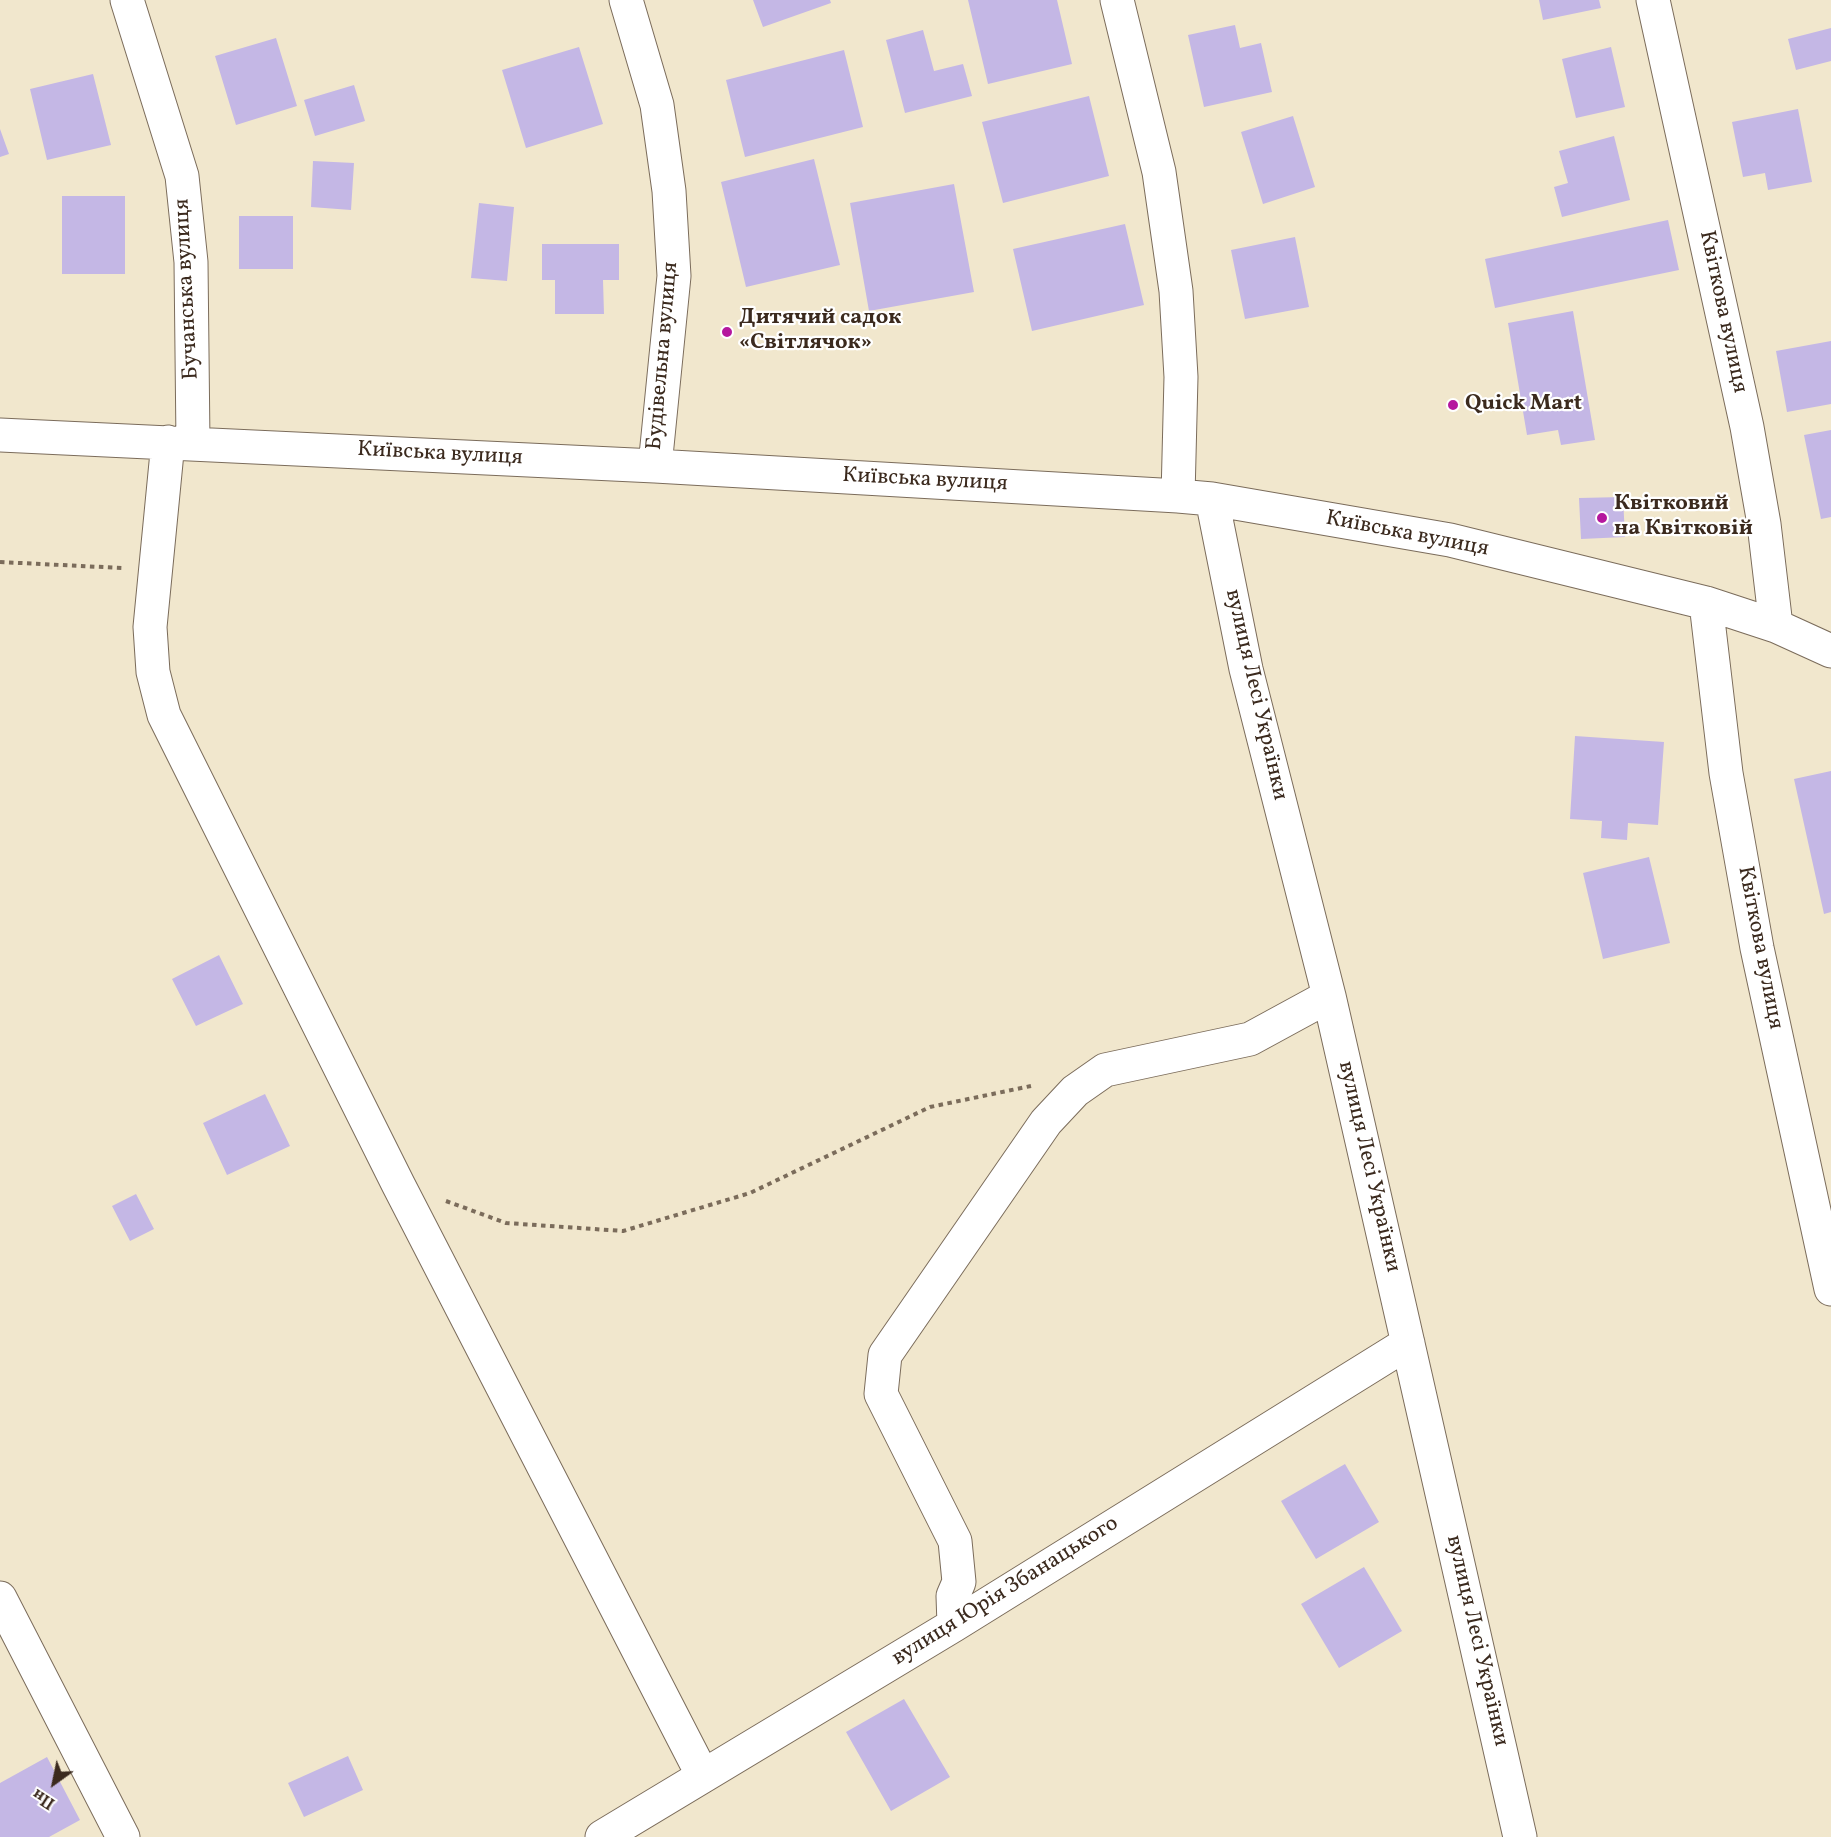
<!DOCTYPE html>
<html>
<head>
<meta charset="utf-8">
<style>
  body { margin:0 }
  #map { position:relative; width:1831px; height:1837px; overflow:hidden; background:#f1e7cd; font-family:Vollkorn,serif }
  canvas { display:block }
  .north { position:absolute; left:24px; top:1753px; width:60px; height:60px; -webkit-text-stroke:4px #fff; paint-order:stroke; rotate:213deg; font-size:16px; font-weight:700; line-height:24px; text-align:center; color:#3b2a1e }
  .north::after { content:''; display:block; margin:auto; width:21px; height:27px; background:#3b2a1e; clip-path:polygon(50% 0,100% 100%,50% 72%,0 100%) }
</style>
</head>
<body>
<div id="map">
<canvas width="1831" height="1837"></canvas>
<div class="north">Пн</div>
</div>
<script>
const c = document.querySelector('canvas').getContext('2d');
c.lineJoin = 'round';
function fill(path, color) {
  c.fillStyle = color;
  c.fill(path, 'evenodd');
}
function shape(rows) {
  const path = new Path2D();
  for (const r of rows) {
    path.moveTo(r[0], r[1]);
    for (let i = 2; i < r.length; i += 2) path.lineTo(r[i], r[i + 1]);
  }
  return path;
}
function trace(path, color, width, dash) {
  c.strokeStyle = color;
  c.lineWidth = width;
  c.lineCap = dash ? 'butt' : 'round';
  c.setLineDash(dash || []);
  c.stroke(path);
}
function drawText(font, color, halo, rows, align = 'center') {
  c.font = font + ' Vollkorn,serif';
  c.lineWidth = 4.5;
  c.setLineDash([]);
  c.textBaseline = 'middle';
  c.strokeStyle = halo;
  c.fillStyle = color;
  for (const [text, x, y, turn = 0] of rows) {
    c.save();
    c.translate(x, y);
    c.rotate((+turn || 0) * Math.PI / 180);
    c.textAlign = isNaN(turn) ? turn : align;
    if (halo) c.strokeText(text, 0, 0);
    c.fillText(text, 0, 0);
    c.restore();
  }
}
fill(shape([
  [753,0,830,0,831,3,763,27],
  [968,0,1057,0,1072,64,988,84],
  [1539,0,1599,0,1601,8,1543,20],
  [1235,25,1240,48,1261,43,1272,92,1204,107,1188,35],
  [1831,28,1831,61,1796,70,1788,39],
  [923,30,934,71,963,64,972,96,905,113,886,40],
  [276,38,297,106,236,125,215,56],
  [579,47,603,124,526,148,502,70],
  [1611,47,1625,107,1576,118,1562,59],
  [844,50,863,127,745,157,726,80],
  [93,74,111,145,47,160,30,89],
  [354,85,365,121,315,136,304,100],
  [1089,96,1109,176,1003,203,982,122],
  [1798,109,1812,182,1768,190,1765,173,1743,177,1732,122],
  [1293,116,1315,187,1263,204,1241,132],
  [0,129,9,154,0,157],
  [1614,136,1630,200,1562,217,1554,187,1568,183,1559,151],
  [814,159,840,265,746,287,721,182],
  [313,161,354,163,351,210,311,207],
  [954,184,974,292,869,311,850,203],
  [62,196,125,196,125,274,62,274],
  [479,203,514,207,507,281,471,278],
  [239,216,293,216,293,269,239,269],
  [1668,220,1679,270,1495,308,1485,259],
  [1125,224,1144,305,1032,331,1013,249],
  [1295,237,1309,307,1245,319,1231,250],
  [542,244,619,244,619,280,603,280,604,314,555,314,555,280,542,280],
  [1573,311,1595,440,1561,445,1558,430,1527,435,1508,323],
  [1831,341,1831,404,1787,412,1776,351],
  [1831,430,1831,517,1821,519,1804,435],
  [1623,497,1625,537,1581,539,1579,498],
  [1575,736,1664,742,1658,825,1628,823,1627,840,1601,838,1602,821,1570,819],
  [1831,771,1831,912,1824,914,1794,779],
  [1649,857,1670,943,1603,959,1583,873],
  [219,955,243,1004,196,1026,172,979],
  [265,1094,290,1146,227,1175,203,1123],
  [136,1194,154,1229,130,1241,112,1206],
  [1345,1464,1379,1522,1316,1559,1281,1501],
  [1364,1567,1402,1631,1339,1668,1301,1604],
  [904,1699,950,1777,891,1811,846,1732],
  [348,1756,363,1790,304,1817,288,1783],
  [47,1757,80,1820,49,1837,0,1837,0,1783]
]), '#c4b7e5');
const minor = shape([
  [127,0,182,176,191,262,193,443],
  [626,0,657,105,669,191,674,276,655,466],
  [1117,0,1159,172,1176,291,1181,377,1178,496],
  [1653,0,1747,427,1764,524,1776,626],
  [0,435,655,466,1178,496,1212,499,1450,540,1706,603,1776,626,1831,651],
  [168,442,150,627,153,672,164,715,398,1184,703,1776],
  [1212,499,1246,669,1329,996,1520,1837],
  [1706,603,1726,773,1757,948,1831,1289],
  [0,1598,123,1837],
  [954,1625,953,1596,959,1582,955,1541,881,1394,885,1355,1046,1122,1075,1091,1105,1070,1250,1039,1329,996],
  [602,1837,954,1625,1408,1343]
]);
trace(minor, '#7b6c5b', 35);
trace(shape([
  [0,562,122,568],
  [446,1201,506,1223,623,1231,750,1193,930,1107,1031,1086]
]), '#7b6c5b', 4, [4.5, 4.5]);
trace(minor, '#fff', 33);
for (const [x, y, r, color] of [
  [727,332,6,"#b5179e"],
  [1453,405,6,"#b5179e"],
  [1602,518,6,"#b5179e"]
]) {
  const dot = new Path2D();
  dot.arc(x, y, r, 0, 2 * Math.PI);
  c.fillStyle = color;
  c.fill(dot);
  trace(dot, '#fff', 2);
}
drawText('22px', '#3b2a1e', '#fff', [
  ["Бучанська вулиця",188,289,-93],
  ["Квіткова вулиця",1722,312,78],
  ["Будівельна вулиця",664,356,-85],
  ["Київська вулиця",440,455,3],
  ["Київська вулиця",925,481,3],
  ["Київська вулиця",1407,535,11],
  ["вулиця Лесі Українки",1255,695,77],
  ["Квіткова вулиця",1759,948,79],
  ["вулиця Лесі Українки",1368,1167,77],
  ["вулиця Юрія Збанацького",1006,1592,-32],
  ["вулиця Лесі Українки",1476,1641,77]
]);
drawText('bold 22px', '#3b2a1e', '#fff', [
  ["Дитячий садок",739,319],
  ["«Світлячок»",739,344],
  ["Quick Mart",1465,405],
  ["Квітковий",1614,505],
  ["на Квітковій",1614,530]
], 'left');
</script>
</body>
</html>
